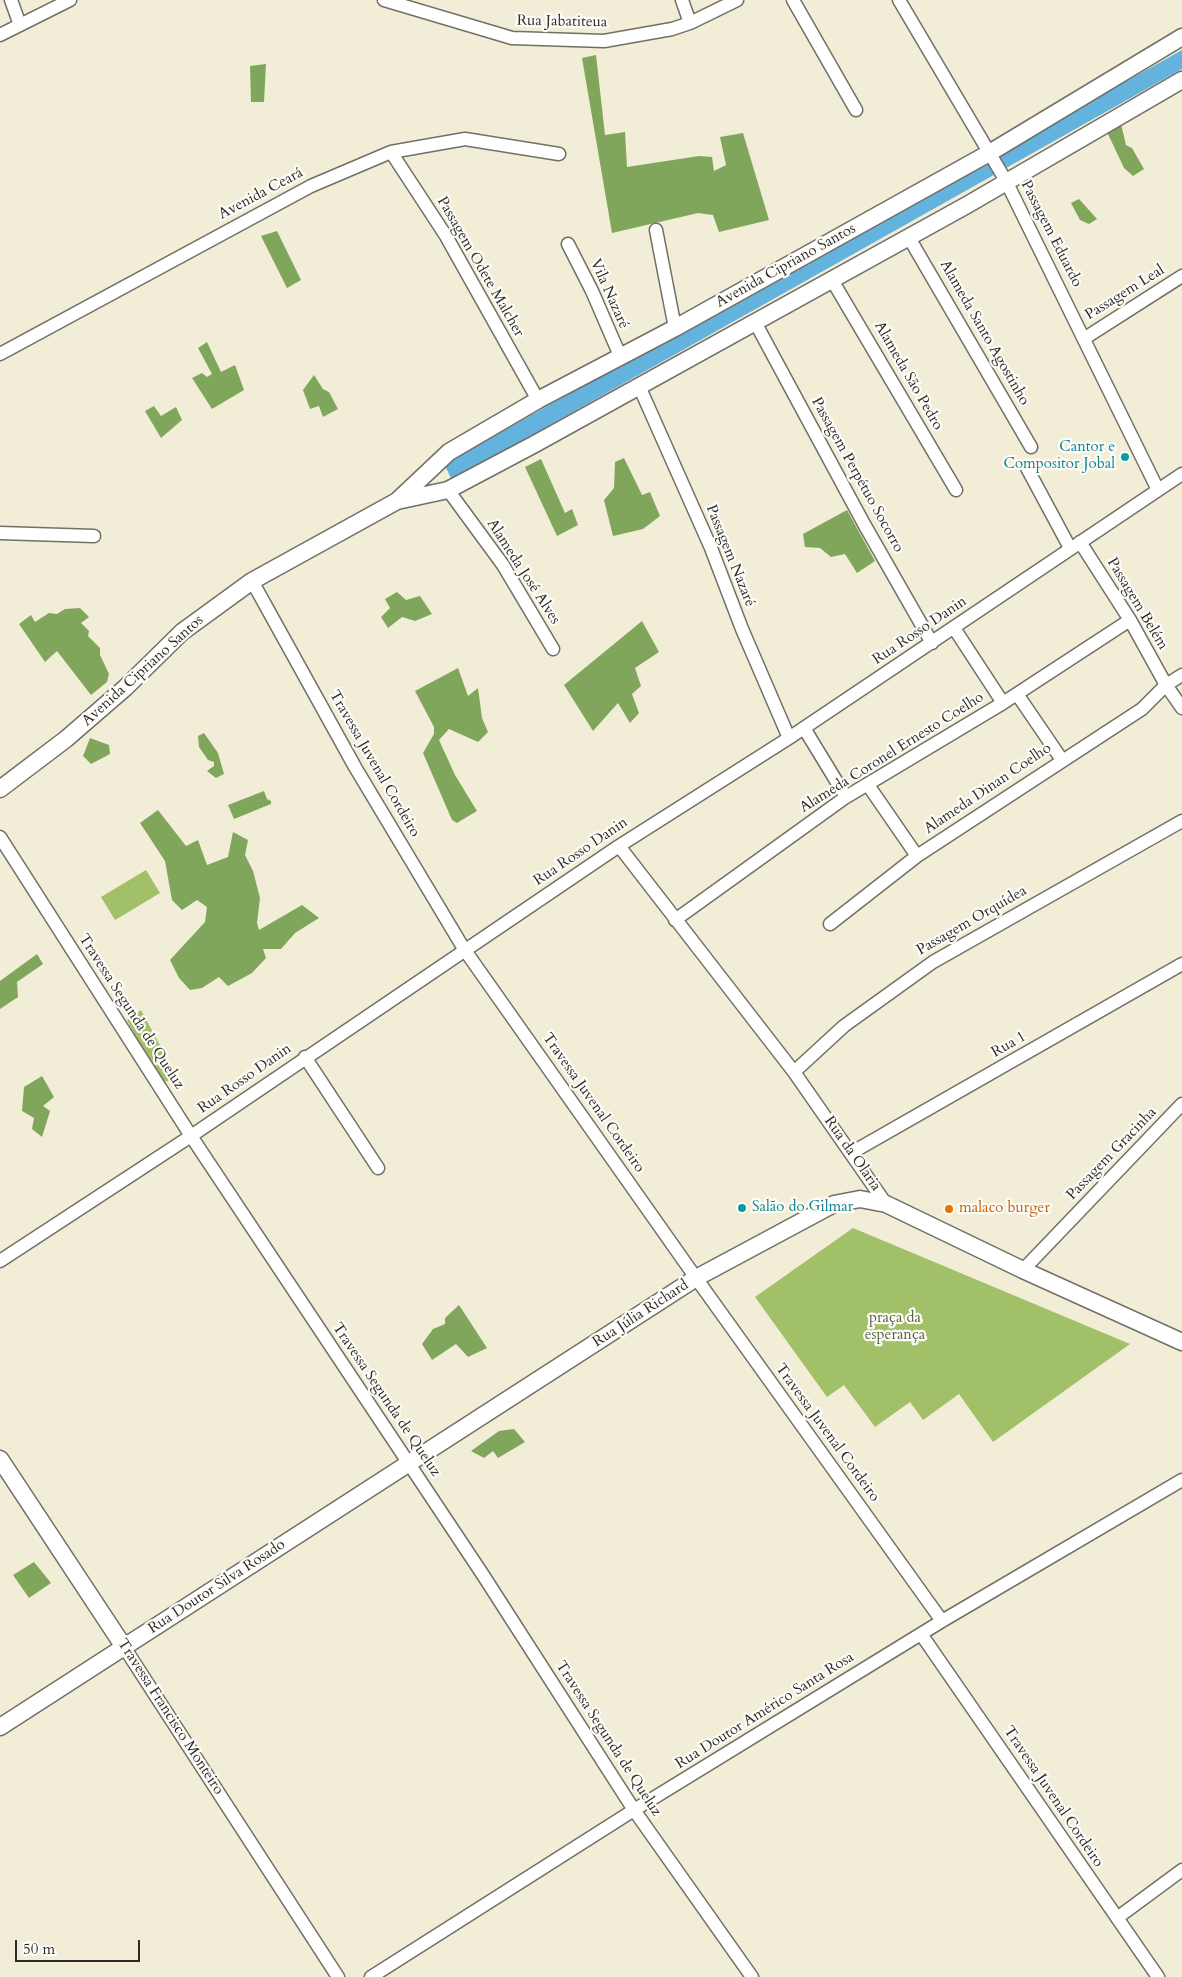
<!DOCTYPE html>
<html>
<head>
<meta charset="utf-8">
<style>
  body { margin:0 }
  #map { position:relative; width:1182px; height:1977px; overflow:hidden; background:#f2edd7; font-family:Cardo,serif }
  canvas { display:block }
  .scale { position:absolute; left:15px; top:1940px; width:125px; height:22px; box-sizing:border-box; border:2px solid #2b2b2b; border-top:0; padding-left:6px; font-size:15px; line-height:18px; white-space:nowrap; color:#2b2b2b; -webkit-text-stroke:4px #fdfcf7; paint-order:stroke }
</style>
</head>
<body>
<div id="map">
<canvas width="1182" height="1977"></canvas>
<div class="scale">50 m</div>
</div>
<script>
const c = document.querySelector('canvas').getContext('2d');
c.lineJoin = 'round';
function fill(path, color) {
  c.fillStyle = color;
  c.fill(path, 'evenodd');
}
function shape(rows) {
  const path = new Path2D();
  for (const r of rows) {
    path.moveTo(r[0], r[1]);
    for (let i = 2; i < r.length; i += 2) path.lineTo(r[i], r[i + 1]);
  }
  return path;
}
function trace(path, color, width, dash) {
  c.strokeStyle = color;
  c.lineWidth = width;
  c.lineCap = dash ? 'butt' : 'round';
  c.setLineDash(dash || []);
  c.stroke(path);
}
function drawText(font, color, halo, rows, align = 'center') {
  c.font = font + ' Cardo,serif';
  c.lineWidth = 4.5;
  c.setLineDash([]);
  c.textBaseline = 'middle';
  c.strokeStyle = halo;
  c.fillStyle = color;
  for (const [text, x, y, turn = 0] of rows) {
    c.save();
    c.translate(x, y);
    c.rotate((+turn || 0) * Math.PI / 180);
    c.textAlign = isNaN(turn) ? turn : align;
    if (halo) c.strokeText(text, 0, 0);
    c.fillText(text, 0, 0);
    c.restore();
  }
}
fill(shape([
  [146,870,160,893,115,920,101,897],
  [141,1010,176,1075,169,1081,160,1082,127,1020],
  [853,1228,1130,1344,993,1442,959,1394,923,1420,910,1402,875,1427,844,1385,827,1397,755,1297]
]), '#a1c068');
fill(shape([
  [596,55,605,135,625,132,627,167,699,156,712,157,714,171,726,165,720,137,743,133,769,220,719,232,713,215,698,213,612,233,582,58],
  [266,64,264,102,251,102,250,66],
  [1121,124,1126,145,1132,148,1144,169,1133,176,1124,168,1106,130],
  [1079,199,1097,219,1089,224,1080,220,1071,203],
  [277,231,301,280,287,288,261,236],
  [207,342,221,372,235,365,244,390,212,409,192,378,202,373,207,377,212,374,198,348],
  [314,375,323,389,329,392,338,409,323,417,319,406,310,409,303,390],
  [154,406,161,416,176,407,182,420,161,438,145,411],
  [624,458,642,495,650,492,660,516,643,529,613,536,604,500,614,488,615,462],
  [541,459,565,513,572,509,578,525,557,536,525,467],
  [847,510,875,561,857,573,845,554,831,557,820,548,805,547,803,534],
  [397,592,406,600,420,596,432,614,415,621,402,617,388,628,381,617,390,608,385,599],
  [80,608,89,617,81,623,89,631,88,636,100,648,100,655,109,674,107,682,91,695,57,651,45,662,19,624,31,615,35,622,49,613,57,614,65,609],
  [642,621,659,652,635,668,641,686,632,694,639,713,630,723,618,703,593,731,564,685],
  [458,668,468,696,478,688,482,718,488,732,478,742,449,729,439,740,455,775,477,811,457,823,452,820,423,753,434,734,434,727,415,691],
  [204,733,218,753,224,774,216,778,207,771,214,766,214,762,208,760,199,747,198,736],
  [90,738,109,745,110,754,91,764,83,756],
  [264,791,267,799,271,801,271,804,234,819,228,805],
  [158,810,186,846,198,840,207,865,228,857,233,832,248,840,245,855,253,871,260,898,257,923,259,930,302,905,319,918,295,933,281,949,263,949,266,958,252,973,228,986,219,977,202,988,190,990,179,978,170,960,205,922,207,907,197,900,182,910,172,900,165,861,140,823],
  [37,954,43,964,17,982,18,997,0,1009,0,981],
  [42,1076,54,1097,43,1106,50,1111,42,1137,32,1129,34,1118,22,1111,24,1087],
  [459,1305,487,1348,468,1357,456,1344,432,1360,422,1344,433,1329,445,1324,445,1318],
  [514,1429,525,1442,498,1458,493,1451,484,1458,471,1451,499,1431],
  [34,1562,51,1583,29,1598,13,1575]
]), '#80a65c');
fill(shape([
  [1182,50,1182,69,452,480,444,464]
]), '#63b3de');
const minor = shape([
  [11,0,20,25],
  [384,0,512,38,604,41,672,29,690,23,737,0],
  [682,0,690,23],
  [793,0,856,110],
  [899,0,1006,181,1158,490],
  [0,35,70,0],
  [391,152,446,236,538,400],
  [656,230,675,328],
  [908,236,1031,447],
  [568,244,592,291,621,358],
  [832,280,956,490],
  [755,322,864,524,932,643],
  [1085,338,1182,276],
  [0,354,311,186,391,152,465,139,559,154],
  [639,386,711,548,742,629,789,738],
  [1027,468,1070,548],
  [448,490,503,565,553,649],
  [0,533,94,536],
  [1080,542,1130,620,1166,685,1182,708],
  [252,581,355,767,464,949,696,1278,942,1621],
  [954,628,1003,703],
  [1017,694,1062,760],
  [804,728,846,797],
  [868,785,917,856],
  [0,837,191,1136,483,1575,634,1810,752,1977],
  [619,846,794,1072,886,1204],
  [675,920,846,797,1003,703,1130,620],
  [830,924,917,856,1142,709,1166,685,1182,675],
  [305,1057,378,1168],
  [794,1072,844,1026,933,962,1182,821],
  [851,1153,1182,964],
  [0,1261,191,1136,619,846,789,738,1182,474],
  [1023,1270,1182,1104],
  [921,1634,1158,1977],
  [124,1647,338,1977],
  [1117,1918,1182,1870],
  [371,1977,634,1810,942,1621,1182,1480]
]);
const tertiary = shape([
  [397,501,448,490,533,445,967,205,1182,80],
  [0,789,66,739,125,688,182,632,252,581,397,501,449,452,538,400,675,328,991,152,1182,37],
  [0,1459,124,1647],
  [0,1727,696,1278,834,1204,860,1199,886,1204,1023,1270,1182,1342]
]);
trace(minor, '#716f67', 15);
trace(tertiary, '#716f67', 19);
trace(minor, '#fff', 12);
trace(tertiary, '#fff', 16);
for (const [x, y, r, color] of [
  [1125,457,5,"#0f9aa8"],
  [742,1208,5,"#0f9aa8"],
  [949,1209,5,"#e8710a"]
]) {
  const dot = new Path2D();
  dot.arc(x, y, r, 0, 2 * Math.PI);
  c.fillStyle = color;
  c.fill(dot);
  trace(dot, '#fdfcf7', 2);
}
drawText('15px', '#2b2b2b', '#fdfcf7', [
  ["Rua Jabatiteua",562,22,1],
  ["Avenida Ceará",261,194,-28],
  ["Passagem Eduardo",1051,234,63],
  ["Avenida Cipriano Santos",786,266,-29],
  ["Passagem Odete Malcher",480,267,60],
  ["Passagem Leal",1125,293,-32],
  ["Vila Nazaré",609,294,66],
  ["Alameda Santo Agostinho",984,333,60],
  ["Alameda São Pedro",908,376,60],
  ["Passagem Perpétuo Socorro",857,475,61],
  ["Passagem Nazaré",730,556,68],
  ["Alameda José Alves",523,572,57],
  ["Passagem Belém",1137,604,59],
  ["Rua Rosso Danin",920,631,-34],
  ["Avenida Cipriano Santos",143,671,-42],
  ["Alameda Coronel Ernesto Coelho",892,753,-32],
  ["Travessa Juvenal Cordeiro",374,764,60],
  ["Alameda Dinan Coelho",988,789,-34],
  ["Rua Rosso Danin",581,852,-34],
  ["Passagem Orquídea",972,921,-30],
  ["Travessa Segunda de Queluz",131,1012,57],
  ["Rua 1",1009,1045,-30],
  ["Rua Rosso Danin",245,1079,-35],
  ["Travessa Juvenal Cordeiro",593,1103,55],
  ["Rua da Olaria",852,1154,55],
  ["Passagem Gracinha",1112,1154,-46],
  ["Rua Júlia Richard",641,1314,-33],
  ["Travessa Segunda de Queluz",386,1400,56],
  ["Travessa Juvenal Cordeiro",827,1433,54],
  ["Rua Doutor Silva Rosado",217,1587,-33],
  ["Rua Doutor Américo Santa Rosa",765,1711,-32],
  ["Travessa Francisco Monteiro",170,1717,57],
  ["Travessa Segunda de Queluz",608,1739,57],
  ["Travessa Juvenal Cordeiro",1053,1797,56]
]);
drawText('15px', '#0d838f', '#fdfcf7', [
  ["Cantor e",1115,448],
  ["Compositor Jobal",1115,465],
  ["Salão do Gilmar",752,1208,"left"]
], 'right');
drawText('15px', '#c56008', '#fdfcf7', [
  ["malaco burger",959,1209]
], 'left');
drawText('15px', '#545f40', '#fdfcf7', [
  ["praça da",895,1319],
  ["esperança",895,1336]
]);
</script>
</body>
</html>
